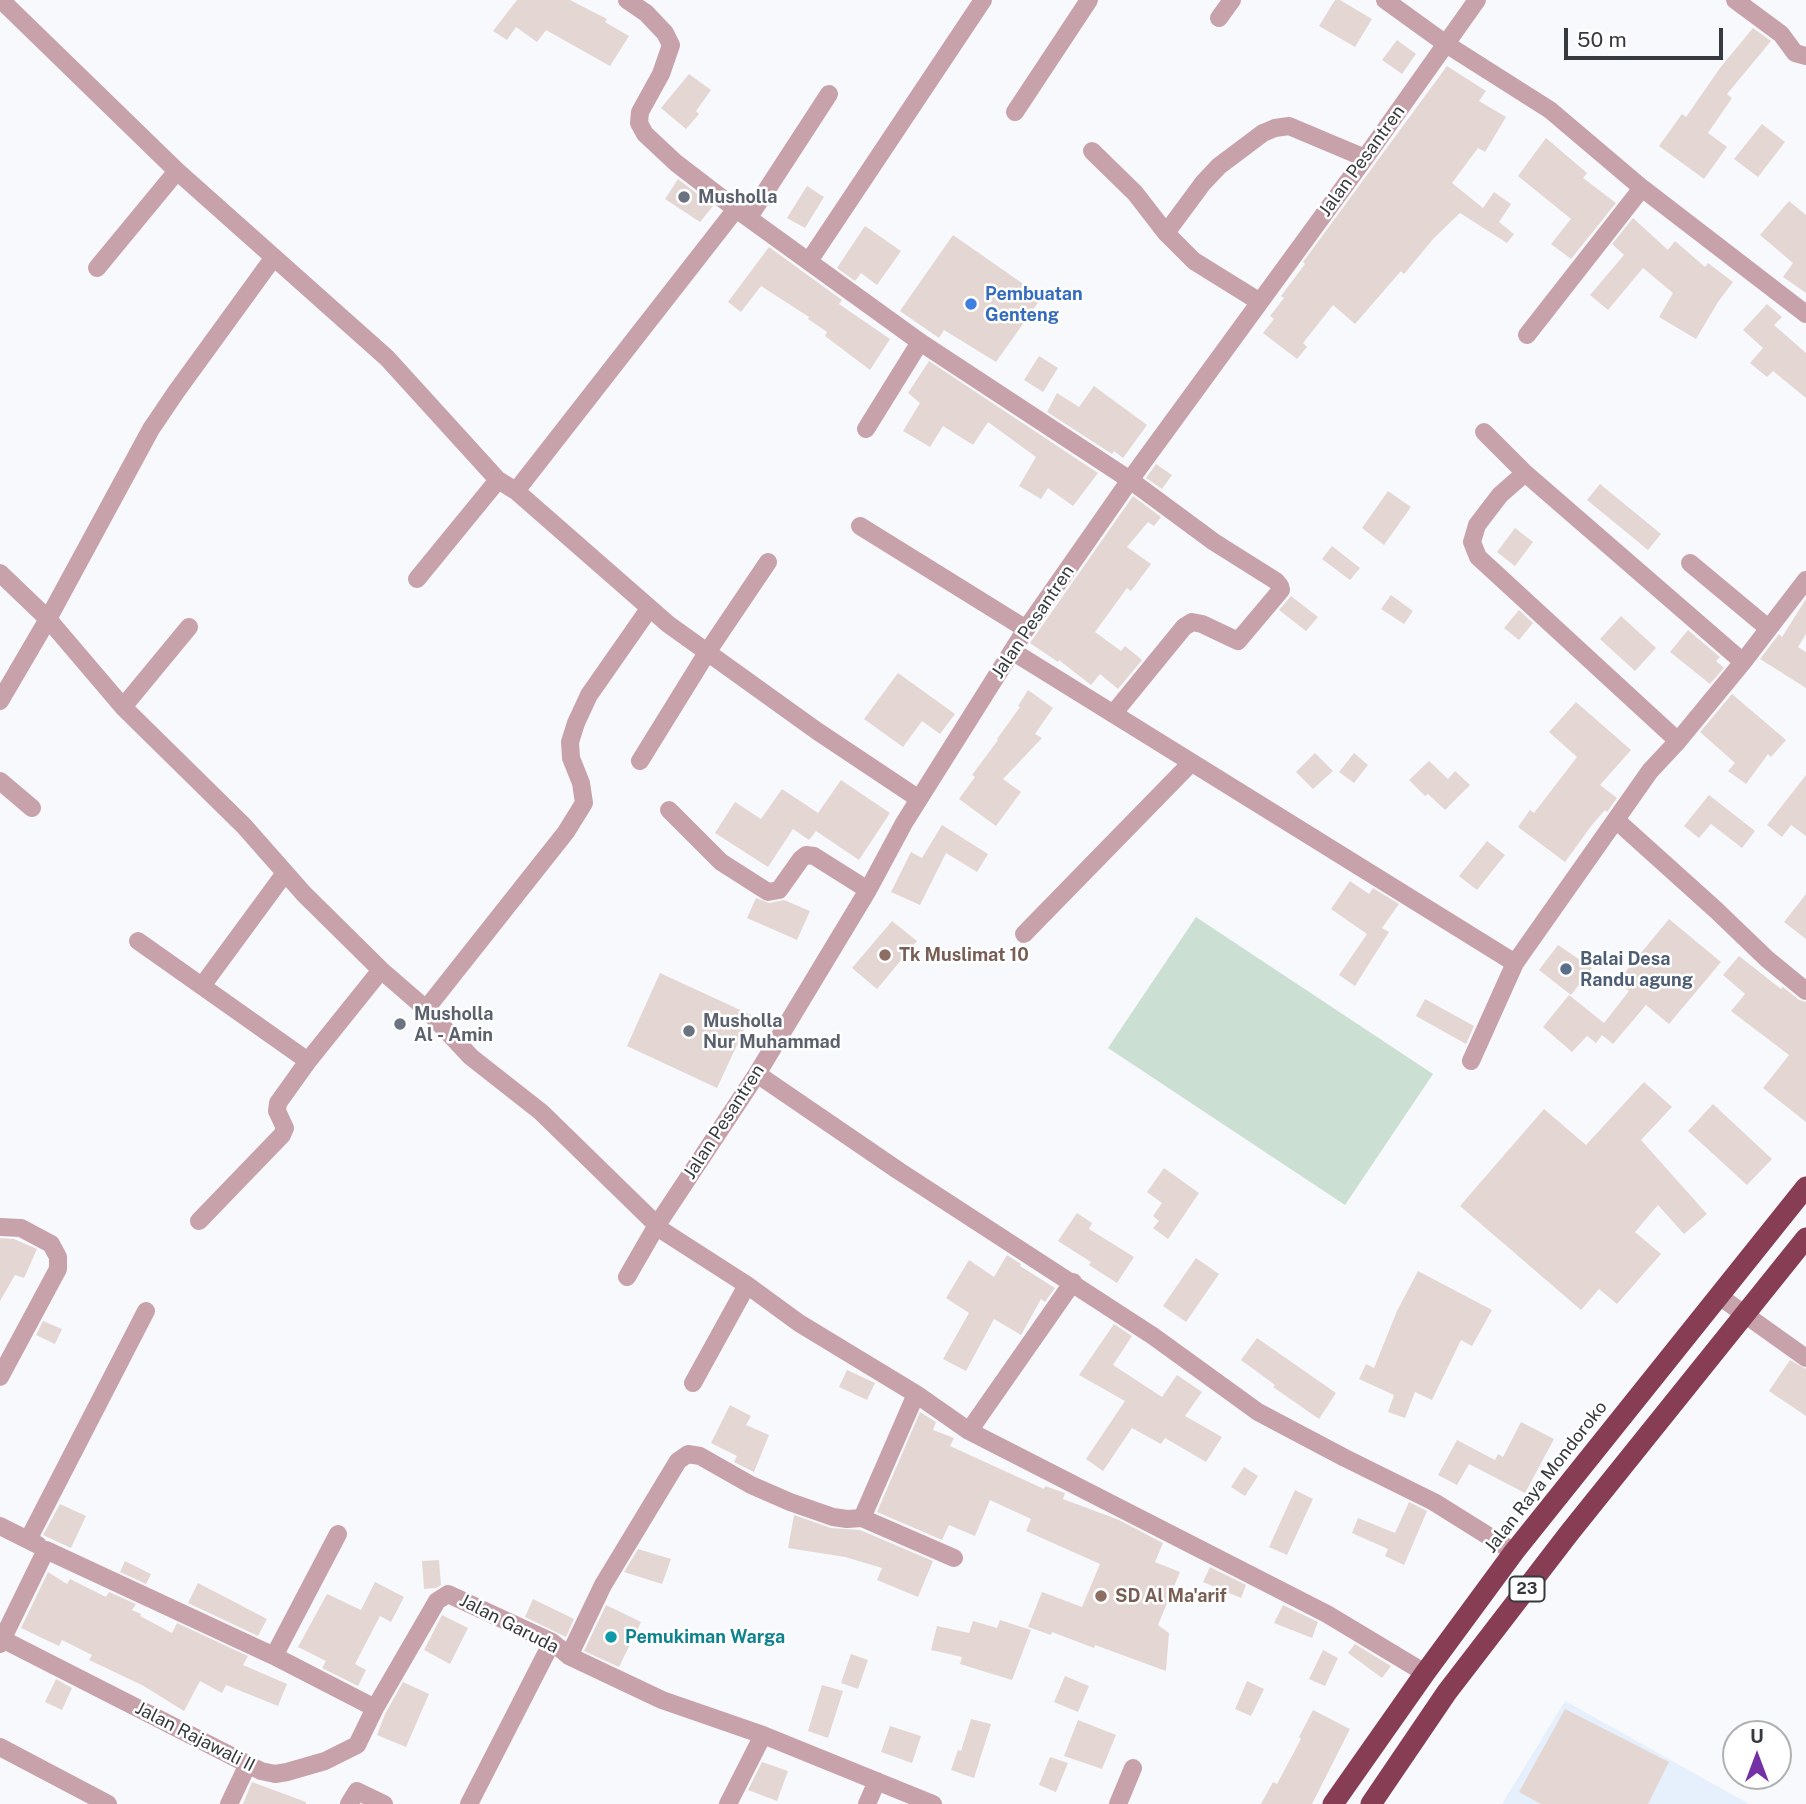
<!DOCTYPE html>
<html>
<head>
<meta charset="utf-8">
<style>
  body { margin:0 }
  #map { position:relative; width:1806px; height:1804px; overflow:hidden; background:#f7f9fd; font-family:"Public Sans",sans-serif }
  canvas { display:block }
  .north { position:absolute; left:1722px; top:1720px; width:70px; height:70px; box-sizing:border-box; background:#fff; border:2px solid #afb0b1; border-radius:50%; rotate:0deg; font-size:19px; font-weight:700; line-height:28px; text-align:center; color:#36393d }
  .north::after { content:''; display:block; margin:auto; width:24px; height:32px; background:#7331a5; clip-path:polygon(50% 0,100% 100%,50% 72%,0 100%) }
  .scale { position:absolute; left:1564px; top:28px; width:159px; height:32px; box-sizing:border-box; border:4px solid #36393d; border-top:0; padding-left:9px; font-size:21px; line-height:24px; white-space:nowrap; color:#36393d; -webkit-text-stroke:5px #fff; paint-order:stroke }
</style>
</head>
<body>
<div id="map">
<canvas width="1806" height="1804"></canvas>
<div class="north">U</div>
<div class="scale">50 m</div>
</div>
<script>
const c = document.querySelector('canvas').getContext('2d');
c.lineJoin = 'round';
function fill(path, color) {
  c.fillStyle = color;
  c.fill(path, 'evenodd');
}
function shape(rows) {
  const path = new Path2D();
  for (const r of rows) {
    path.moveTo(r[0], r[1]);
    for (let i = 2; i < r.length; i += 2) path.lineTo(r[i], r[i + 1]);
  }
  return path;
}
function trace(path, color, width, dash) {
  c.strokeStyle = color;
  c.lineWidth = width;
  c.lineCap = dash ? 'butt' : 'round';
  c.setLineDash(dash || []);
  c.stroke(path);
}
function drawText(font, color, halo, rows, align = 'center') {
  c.font = font + ' "Public Sans",sans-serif';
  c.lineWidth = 5;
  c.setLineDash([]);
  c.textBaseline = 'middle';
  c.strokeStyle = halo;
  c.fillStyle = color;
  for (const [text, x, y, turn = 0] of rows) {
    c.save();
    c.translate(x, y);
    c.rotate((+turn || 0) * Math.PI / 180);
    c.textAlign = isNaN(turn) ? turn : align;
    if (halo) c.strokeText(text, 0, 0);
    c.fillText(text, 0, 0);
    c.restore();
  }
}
fill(shape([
  [1565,1701,1749,1804,1502,1804]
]), '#e6effc');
fill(shape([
  [1196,917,1433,1074,1345,1205,1108,1048]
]), '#cbe0d3');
fill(shape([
  [517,0,570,0,607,19,605,22,629,36,610,66,546,30,537,42,516,27,507,40,493,31],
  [1335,0,1340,0,1372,19,1355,47,1319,26],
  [1753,28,1771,41,1727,94,1732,98,1708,133,1727,147,1704,179,1659,146,1682,114,1686,117,1720,68],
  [1397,40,1416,54,1402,74,1382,60],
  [1447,66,1486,91,1479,101,1506,117,1485,152,1478,148,1452,183,1483,208,1494,192,1511,204,1499,222,1514,234,1507,243,1460,213,1434,238,1404,274,1401,271,1355,324,1333,305,1303,343,1307,347,1297,359,1263,333,1274,319,1270,316,1284,298,1281,296,1305,264,1303,262],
  [689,74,711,90,696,111,699,114,686,129,661,108],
  [1762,124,1785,142,1758,177,1734,159],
  [1546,138,1587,173,1583,178,1616,203,1571,259,1551,244,1571,219,1518,176],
  [678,179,713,206,700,222,665,199],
  [807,186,824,197,805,228,787,218],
  [1789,201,1806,215,1806,293,1783,277,1793,263,1760,235],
  [1633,218,1668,250,1675,241,1705,267,1708,263,1733,282,1718,302,1696,339,1659,317,1673,293,1643,268,1608,310,1590,295,1624,255,1612,244],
  [865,226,901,251,877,285,861,273,855,281,837,268],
  [953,235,1042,297,996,362,944,330,939,338,900,311],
  [769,247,842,300,839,304,890,339,870,370,825,336,827,332,808,319,809,317,761,286,741,312,728,302],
  [1767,304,1782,317,1774,325,1806,353,1806,398,1773,371,1767,377,1750,363,1763,348,1743,330],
  [1039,356,1058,368,1043,392,1024,380],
  [929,361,1098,473,1073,506,1048,488,1041,499,1019,486,1036,457,988,422,973,445,943,426,930,447,903,431,920,403,908,393],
  [1094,386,1147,425,1123,458,1114,451,1112,454,1047,412,1057,393,1079,407],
  [1156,464,1172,475,1162,489,1146,478],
  [1600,484,1661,534,1648,550,1587,500],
  [1388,491,1411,507,1384,545,1362,528],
  [1133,496,1161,517,1154,526,1148,522,1127,547,1151,564,1131,591,1127,588,1095,632,1121,651,1125,646,1142,660,1118,689,1100,674,1091,685,1059,660,1058,662,1030,643],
  [1515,528,1533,542,1515,566,1497,552],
  [1332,546,1360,568,1350,580,1322,559],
  [1391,595,1413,611,1404,624,1381,609],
  [1291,596,1318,617,1306,631,1279,610],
  [1806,599,1806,634,1798,647,1806,652,1806,688,1760,659,1779,634,1782,637],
  [1519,610,1533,623,1519,640,1504,628],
  [1621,616,1656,648,1635,671,1600,639],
  [1688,630,1720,657,1716,661,1724,668,1710,684,1670,652],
  [898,673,955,714,940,734,922,721,903,747,864,719],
  [1028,690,1053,708,1035,734,1042,738,1003,779,1021,792,996,826,959,799,975,777,972,775,998,740,997,739,1020,707,1018,706],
  [1732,694,1786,740,1771,757,1768,754,1746,784,1728,771,1735,763,1700,732],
  [1576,702,1631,750,1600,785,1617,798,1607,812,1605,810,1592,825,1565,862,1518,827,1530,810,1534,813,1577,757,1549,732],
  [1315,753,1333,771,1313,789,1296,772],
  [1354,753,1368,765,1354,783,1339,772],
  [1429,761,1448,779,1455,771,1470,785,1445,810,1428,794,1425,796,1409,780],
  [1806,775,1806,836,1791,825,1782,837,1767,825],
  [841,780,890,813,859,860,816,831,809,840,793,829,768,867,715,833,735,802,761,819,782,789,818,813],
  [1709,795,1755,831,1742,848,1711,824,1699,838,1684,826],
  [942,825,988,854,977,872,946,853,920,905,891,892,911,852,922,858],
  [1487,841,1505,855,1477,890,1459,876],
  [1350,881,1369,894,1373,888,1399,904,1382,928,1389,932,1355,986,1339,975,1367,934,1331,909],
  [1806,894,1806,939,1784,922],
  [756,898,769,903,784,900,810,911,797,940,747,918],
  [1669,919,1721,962,1669,1024,1646,1005,1613,1044,1602,1035,1596,1043,1587,1036,1572,1052,1543,1027,1569,995,1604,1023,1629,991,1617,982],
  [892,921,917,941,877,989,852,968],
  [1558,945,1592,968,1571,995,1539,970],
  [1739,956,1781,989,1783,987,1799,1000,1806,1002,1806,1122,1763,1088,1789,1055,1731,1011,1745,994,1723,975],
  [660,973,751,1015,717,1088,627,1046],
  [1425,999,1474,1026,1466,1044,1416,1016],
  [1644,1082,1672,1107,1641,1140,1707,1214,1684,1234,1658,1205,1635,1232,1661,1254,1617,1304,1599,1289,1581,1310,1460,1206,1544,1109,1586,1145],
  [1713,1104,1772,1159,1747,1185,1688,1131],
  [1164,1168,1199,1193,1168,1239,1153,1228,1159,1221,1153,1216,1162,1203,1147,1192],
  [1077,1213,1092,1223,1089,1229,1134,1257,1117,1283,1089,1265,1091,1262,1058,1241],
  [0,1238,14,1239,37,1249,24,1278,15,1275,0,1301],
  [1007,1255,1021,1264,1020,1266,1055,1288,1045,1302,1041,1299,1021,1335,994,1319,966,1371,943,1359,969,1313,946,1298,969,1260,994,1277],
  [1196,1258,1219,1274,1186,1322,1163,1306],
  [1418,1271,1492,1310,1472,1346,1461,1340,1432,1400,1415,1392,1405,1418,1388,1412,1394,1395,1359,1379,1366,1364,1374,1368,1397,1311],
  [43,1321,62,1329,55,1344,36,1335],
  [1114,1324,1132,1336,1113,1365,1162,1397,1177,1375,1202,1392,1185,1416,1222,1437,1206,1462,1165,1438,1161,1444,1132,1428,1103,1471,1086,1459,1125,1401,1079,1375],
  [1257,1338,1336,1393,1319,1419,1273,1387,1275,1385,1241,1360],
  [1790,1360,1806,1369,1806,1416,1769,1391],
  [847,1370,875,1383,867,1400,839,1387],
  [730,1405,751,1416,746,1425,769,1435,754,1472,734,1462,737,1456,711,1443],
  [920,1412,936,1422,933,1430,954,1438,950,1446,1044,1489,1045,1486,1065,1493,1063,1499,1119,1520,1163,1543,1155,1562,1180,1572,1158,1625,1169,1633,1166,1671,1095,1645,1094,1648,1052,1632,1051,1635,1028,1627,1042,1592,1082,1607,1100,1564,1026,1531,1031,1519,990,1500,975,1536,949,1525,942,1540,877,1512],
  [1521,1422,1554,1439,1525,1493,1469,1464,1457,1485,1438,1475,1457,1440,1495,1460,1498,1454,1503,1457],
  [1244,1467,1258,1476,1245,1496,1231,1487],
  [1295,1490,1313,1499,1287,1555,1269,1547],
  [1409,1502,1427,1511,1404,1565,1385,1556,1388,1549,1352,1533,1358,1518,1395,1533],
  [60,1504,86,1516,71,1548,43,1535],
  [794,1515,831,1528,860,1530,933,1561,918,1597,877,1580,882,1568,845,1557,788,1548],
  [638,1549,671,1559,662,1584,624,1572],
  [439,1560,441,1585,436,1588,424,1589,422,1561],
  [125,1561,151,1574,146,1584,120,1572],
  [1210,1567,1246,1585,1241,1598,1203,1582],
  [48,1572,67,1584,70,1579,106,1597,109,1592,136,1604,132,1610,141,1614,140,1616,172,1633,177,1623,248,1656,243,1665,287,1684,278,1706,226,1685,222,1693,200,1681,184,1711,142,1685,89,1660,92,1655,62,1640,59,1646,21,1628],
  [375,1582,404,1597,391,1622,380,1616,355,1664,366,1670,358,1686,322,1668,326,1661,298,1647,327,1594,361,1610],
  [198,1583,267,1619,258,1636,188,1603],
  [533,1599,574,1619,566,1637,525,1617],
  [606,1605,641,1622,619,1667,584,1651],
  [1283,1605,1318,1622,1312,1638,1274,1623],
  [442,1615,468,1628,450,1664,424,1650],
  [1000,1620,1031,1630,1012,1680,960,1664,962,1657,931,1650,937,1626,969,1633,973,1621,997,1628],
  [1355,1644,1391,1666,1382,1678,1348,1653],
  [1323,1650,1338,1658,1325,1686,1309,1679],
  [851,1654,868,1660,858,1689,841,1683],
  [1065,1676,1089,1686,1078,1712,1054,1702],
  [56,1679,72,1688,62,1710,45,1702],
  [1247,1681,1264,1689,1251,1716,1235,1709],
  [403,1682,429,1694,406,1747,377,1735,385,1714],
  [822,1685,843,1691,828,1738,808,1731],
  [1565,1709,1669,1762,1648,1804,1541,1804,1519,1792],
  [1313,1710,1350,1729,1312,1804,1261,1804,1273,1782,1277,1784,1301,1739,1299,1737],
  [971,1719,991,1724,974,1778,951,1770,958,1750,961,1751],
  [1078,1720,1116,1735,1102,1769,1064,1756],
  [890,1726,921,1736,912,1763,881,1752],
  [1050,1757,1068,1763,1056,1792,1039,1785],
  [762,1762,788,1771,777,1801,748,1790],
  [252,1782,306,1802,306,1804,243,1804]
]), '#e4d7d3');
trace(shape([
  [1,0,177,171,387,358,498,480,516,491,668,624,817,731,919,799],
  [627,0,646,13,665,33,671,45,661,74,640,112,639,123,645,134,676,163,736,209],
  [1385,0,1446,44,1550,110,1642,188,1806,314],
  [1735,0,1781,34,1795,53,1806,56],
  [1219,18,1232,0],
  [1015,112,1089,0],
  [1092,151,1135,193,1166,233,1194,261,1260,302],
  [749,217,829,94],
  [1166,233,1203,183,1219,166,1263,133,1275,128,1289,126,1365,158],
  [809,261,983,0],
  [97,268,177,171],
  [1527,335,1642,188],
  [866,429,920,342],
  [1484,432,1525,473],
  [516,491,736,209,920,342,1130,480,1214,542,1276,581,1280,586,1281,590,1238,641,1202,624,1192,622,1184,627,1113,714],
  [860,526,1026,629],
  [1690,563,1768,628],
  [0,573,48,619,123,707,244,826,304,894,381,970,426,1009,471,1057,541,1112,663,1231,747,1285,799,1323,916,1394,969,1431,1327,1614,1425,1673],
  [417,579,498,480],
  [1012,651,1515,963],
  [0,701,48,619,151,429,176,392,274,257],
  [123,707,189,627],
  [1678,741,1478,557,1472,542,1477,525,1500,495,1525,473,1743,662],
  [640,761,708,651,768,562],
  [0,781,32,808],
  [669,810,721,862,768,892,779,890,801,859,806,855,814,856,868,890],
  [1616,820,1716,910,1767,959,1806,991],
  [1024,934,1191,763],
  [138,941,308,1061,381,970],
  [202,986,285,873],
  [426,1009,566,832,584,803,581,783,571,758,570,742,576,723,589,695,649,609],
  [1471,1061,1515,963,1650,771,1678,741,1743,662,1806,580],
  [757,1074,899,1171,1153,1336,1258,1412,1345,1458,1434,1502,1514,1552],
  [199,1221,282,1135,285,1128,277,1111,278,1103,308,1061],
  [0,1227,21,1228,51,1244,58,1257,58,1269,0,1377],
  [627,1277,657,1225,757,1074,868,890,904,823,1026,629,1130,480,1365,158,1477,0],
  [1719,1296,1806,1358],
  [693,1383,747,1285],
  [969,1431,1073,1282],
  [862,1518,916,1394],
  [0,1526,38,1545],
  [28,1540,146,1311],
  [0,1638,261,1771,275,1774,287,1772,325,1761,357,1745,375,1708],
  [0,1644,46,1550,274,1656,375,1708,437,1601,448,1594,552,1642,569,1656,662,1700,763,1735,933,1804],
  [274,1656,338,1534],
  [569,1656,603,1585,678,1461,688,1454,700,1456,751,1485,790,1502,833,1517,847,1519,862,1518,954,1558],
  [0,1747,108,1804],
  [229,1804,248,1764],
  [349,1804,357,1791,384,1804],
  [469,1804,552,1642],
  [728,1804,763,1735],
  [867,1804,877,1781],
  [1118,1804,1133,1768]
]), '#c8a2ab', 18);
trace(shape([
  [1333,1804,1425,1673,1514,1552,1806,1187],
  [1371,1804,1447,1692,1570,1532,1806,1238]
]), '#873e55', 21);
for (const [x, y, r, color] of [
  [684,197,7,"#6b7280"],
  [971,304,7,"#3f7fe0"],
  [885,955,7,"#8d6e63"],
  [1566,969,7,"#5c6f8a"],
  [400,1024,7,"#6b7280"],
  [689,1031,7,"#6b7280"],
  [1101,1596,7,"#8d6e63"],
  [611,1637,7,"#0f9aa8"]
]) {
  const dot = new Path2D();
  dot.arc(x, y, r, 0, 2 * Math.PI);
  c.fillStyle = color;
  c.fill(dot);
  trace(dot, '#fff', 2.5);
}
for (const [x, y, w] of [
  [1527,1589,35]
]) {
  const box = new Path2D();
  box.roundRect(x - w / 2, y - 12.5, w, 25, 5);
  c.fillStyle = '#fff';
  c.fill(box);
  trace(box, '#36393d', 2);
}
drawText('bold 16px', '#36393d', null, [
  ["23",1527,1589]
]);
drawText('18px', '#36393d', '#fff', [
  ["Jalan Pesantren",1362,161,-54],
  ["Jalan Pesantren",1033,622,-56],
  ["Jalan Pesantren",724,1122,-57],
  ["Jalan Raya Mondoroko",1546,1477,-52],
  ["Jalan Garuda",509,1624,27],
  ["Jalan Rajawali II",195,1737,27]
]);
drawText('bold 18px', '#5b616d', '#fff', [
  ["Musholla",698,197],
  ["Musholla",414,1014],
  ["Al - Amin",414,1035],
  ["Musholla",703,1021],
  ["Nur Muhammad",703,1042]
], 'left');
drawText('bold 18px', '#366cbe', '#fff', [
  ["Pembuatan",985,294],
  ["Genteng",985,315]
], 'left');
drawText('bold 18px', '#785e54', '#fff', [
  ["Tk Muslimat 10",899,955],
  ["SD Al Ma'arif",1115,1596]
], 'left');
drawText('bold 18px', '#4e5e75', '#fff', [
  ["Balai Desa",1580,959],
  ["Randu agung",1580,980]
], 'left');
drawText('bold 18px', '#0d838f', '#fff', [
  ["Pemukiman Warga",625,1637]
], 'left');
</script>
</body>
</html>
